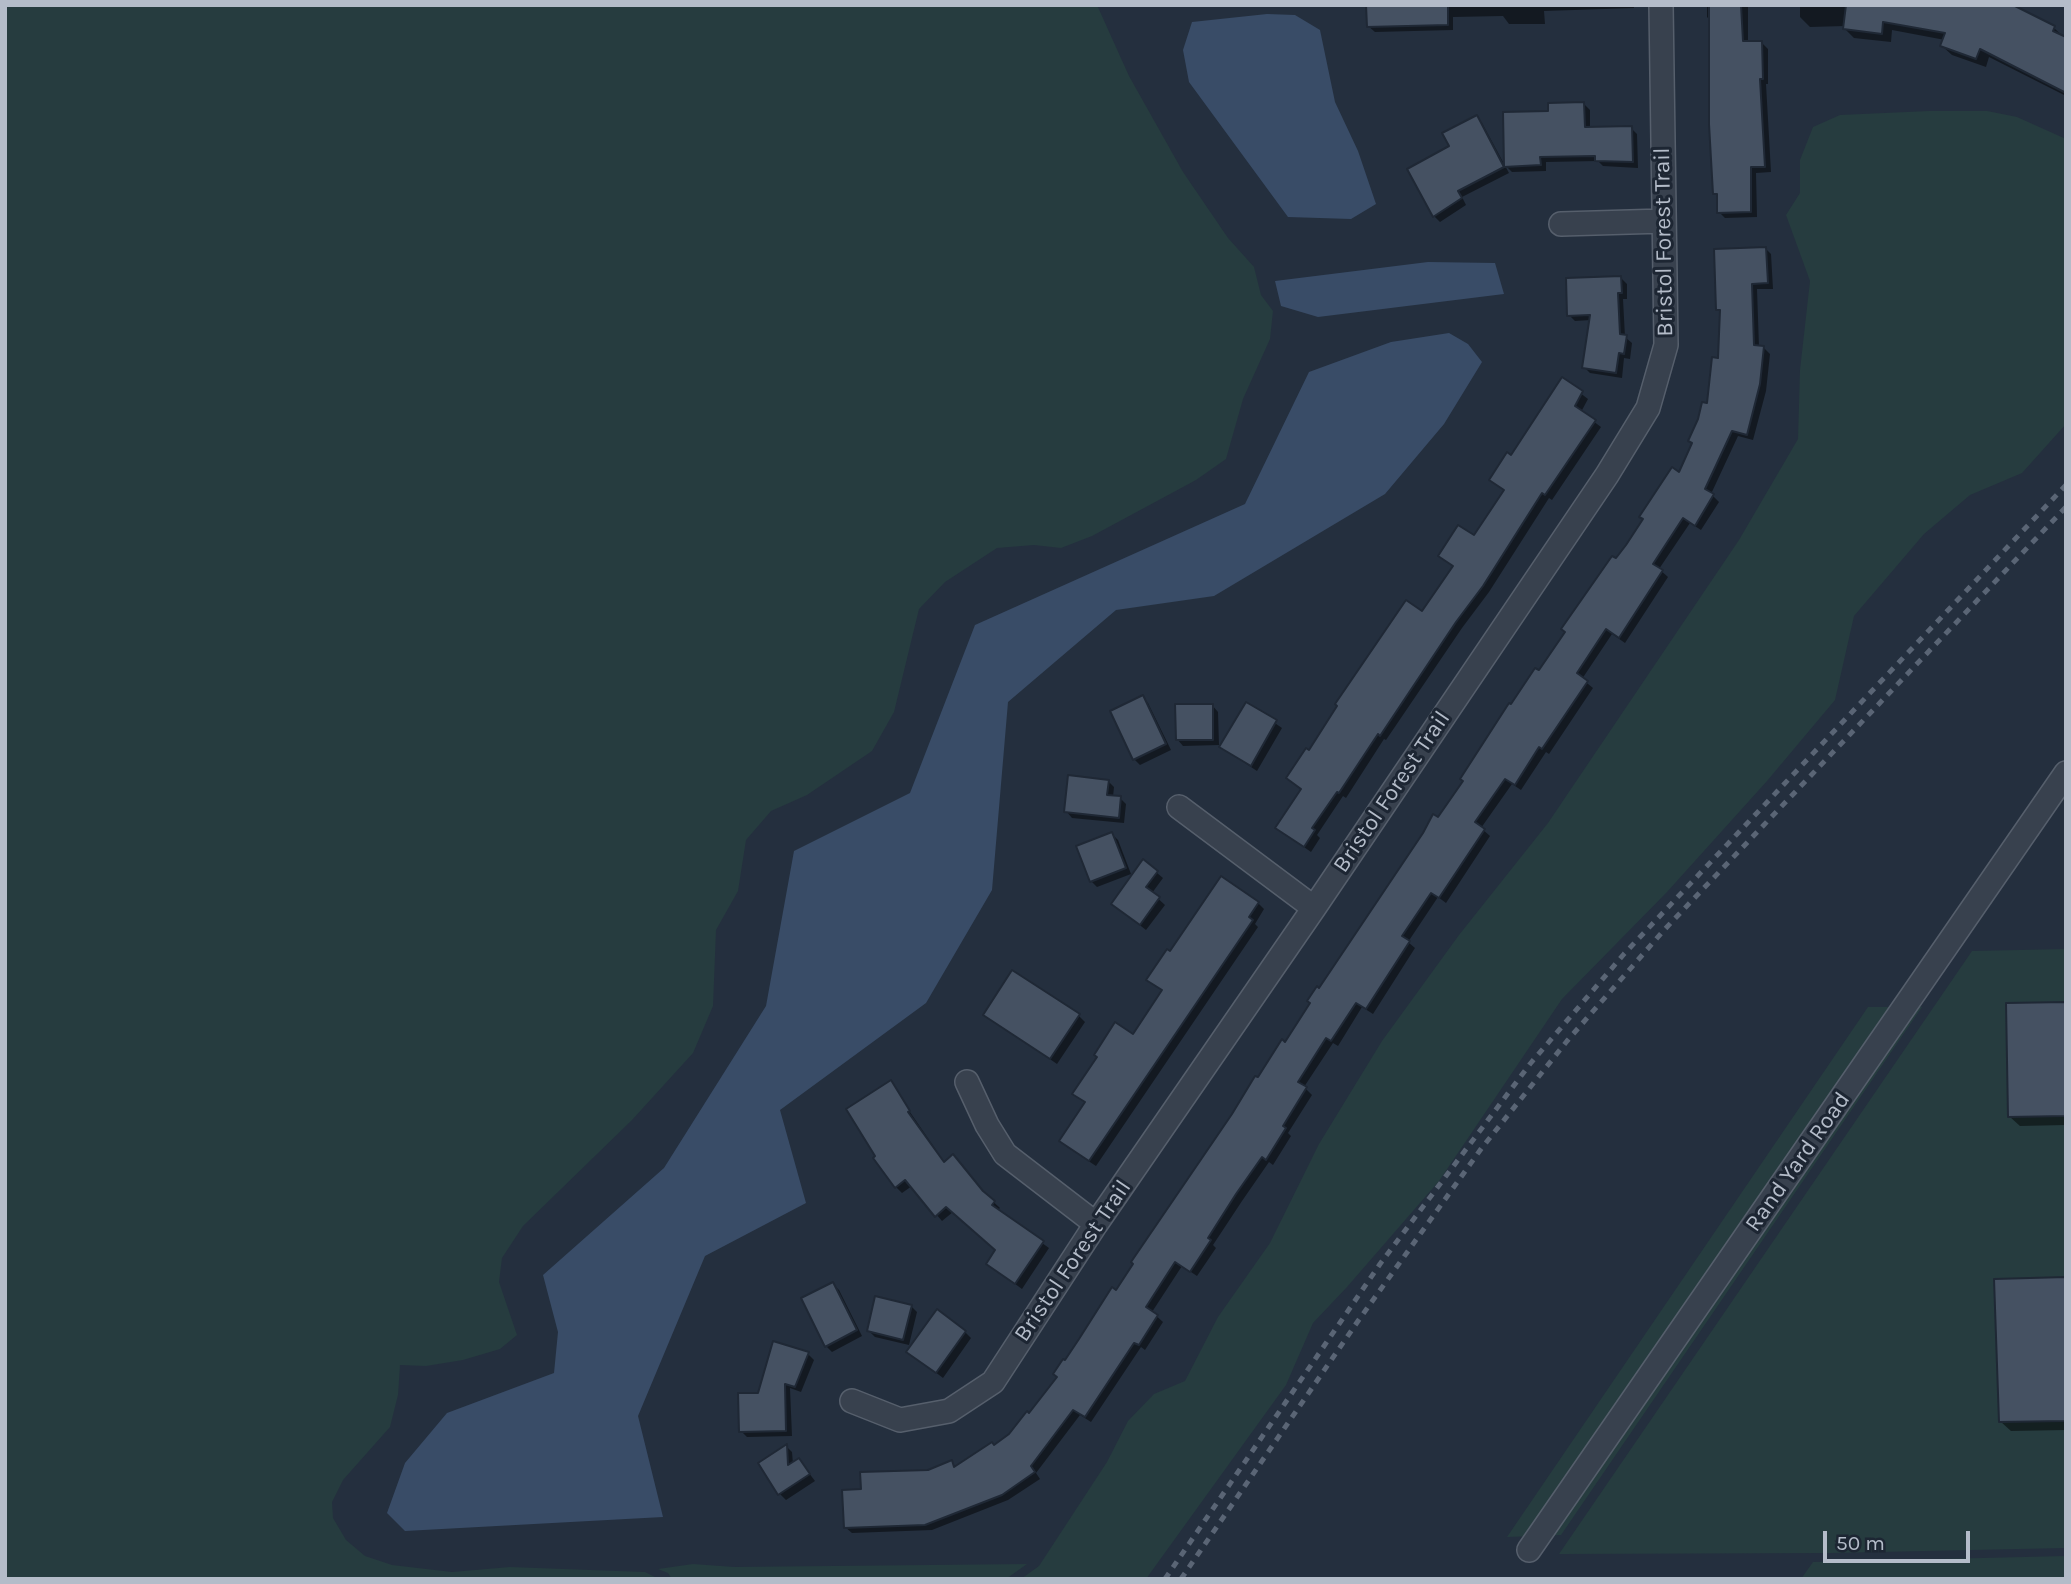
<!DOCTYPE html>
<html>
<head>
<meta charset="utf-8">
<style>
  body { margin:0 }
  #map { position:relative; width:2071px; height:1584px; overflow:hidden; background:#242f3e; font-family:Karla,sans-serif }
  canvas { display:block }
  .frame { position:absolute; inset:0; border:7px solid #b4bcc9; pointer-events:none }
  .scale { position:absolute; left:1823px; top:1531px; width:147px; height:32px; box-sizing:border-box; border:4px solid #b4bcc9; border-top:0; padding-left:9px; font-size:21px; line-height:24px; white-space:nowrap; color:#b4bcc9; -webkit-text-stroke:5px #1d2633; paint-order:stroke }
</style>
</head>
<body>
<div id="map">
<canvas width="2071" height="1584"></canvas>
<div class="frame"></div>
<div class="scale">50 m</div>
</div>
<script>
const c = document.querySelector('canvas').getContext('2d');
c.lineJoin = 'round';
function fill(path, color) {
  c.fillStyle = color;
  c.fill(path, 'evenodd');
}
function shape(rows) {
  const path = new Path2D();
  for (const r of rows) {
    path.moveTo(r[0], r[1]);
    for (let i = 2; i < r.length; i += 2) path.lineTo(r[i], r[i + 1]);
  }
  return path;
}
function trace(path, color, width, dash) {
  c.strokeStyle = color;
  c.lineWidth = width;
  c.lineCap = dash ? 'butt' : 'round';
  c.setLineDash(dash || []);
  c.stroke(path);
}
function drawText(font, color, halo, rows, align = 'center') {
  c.font = font + ' Karla,sans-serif';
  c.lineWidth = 6;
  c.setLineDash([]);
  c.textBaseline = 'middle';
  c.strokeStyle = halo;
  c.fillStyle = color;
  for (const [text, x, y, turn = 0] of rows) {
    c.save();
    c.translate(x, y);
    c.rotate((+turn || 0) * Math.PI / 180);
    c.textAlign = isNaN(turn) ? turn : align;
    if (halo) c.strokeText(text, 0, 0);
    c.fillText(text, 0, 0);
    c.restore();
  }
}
fill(shape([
  [5,5,1097,5,1129,76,1183,172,1228,238,1254,267,1261,295,1273,311,1270,339,1243,399,1226,459,1196,480,1092,536,1061,548,1034,545,997,548,945,582,919,609,894,712,872,751,807,795,771,811,746,840,738,891,716,930,713,1006,693,1053,632,1120,523,1226,502,1258,499,1282,517,1335,500,1349,463,1360,426,1366,400,1365,398,1395,390,1427,343,1480,332,1502,333,1518,346,1540,365,1556,392,1565,452,1572,510,1567,645,1572,659,1579,5,1579],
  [1929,111,1987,111,2017,117,2066,139,2066,424,2022,473,1970,495,1924,534,1854,616,1835,700,1767,781,1667,892,1562,999,1439,1181,1347,1287,1313,1323,1286,1385,1146,1579,1016,1579,1021,1579,1039,1566,1107,1462,1128,1421,1154,1394,1185,1381,1218,1317,1270,1243,1319,1144,1382,1041,1459,935,1548,823,1739,540,1798,439,1800,370,1810,281,1786,215,1800,193,1800,160,1813,127,1840,115],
  [2066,949,2066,1548,1831,1553,1559,1554,1972,951],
  [1868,1007,1922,1007,1561,1535,1507,1537],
  [2066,1556,2066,1579,1801,1579,1813,1562],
  [693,1564,734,1567,1027,1564,1006,1579,672,1579,668,1573,658,1569]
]), '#263c3f');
fill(shape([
  [1267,14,1295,15,1320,30,1335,102,1358,151,1376,204,1351,219,1288,217,1189,82,1183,50,1192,22],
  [1428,262,1495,263,1504,294,1318,317,1281,306,1275,281],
  [1449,333,1468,344,1482,362,1444,424,1385,494,1214,596,1116,610,1008,702,992,890,926,1003,780,1110,806,1203,705,1256,638,1416,663,1517,405,1531,387,1513,405,1463,447,1413,554,1373,558,1332,543,1275,664,1168,766,1006,794,851,910,793,975,625,1245,504,1309,372,1391,342]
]), '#394c67');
fill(shape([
  [1368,5,1634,5,1634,8,1544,11,1545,24,1509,24,1503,16,1453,17,1453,30,1375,32,1368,26],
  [1707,5,1748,5,1748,43,1762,43,1768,49,1768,84,1766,84,1771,172,1756,173,1757,217,1725,218,1719,212,1718,197,1715,194,1711,21,1707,17],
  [1800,5,1971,5,2054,28,2066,39,2066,96,1989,57,1986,67,1952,55,1942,46,1945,40,1892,30,1891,42,1854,38,1845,29,1845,26,1810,27,1800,17],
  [1584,104,1590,110,1590,129,1631,128,1637,134,1638,168,1603,166,1598,161,1546,162,1546,171,1512,172,1506,166,1550,113],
  [1476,117,1482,123,1509,173,1462,197,1466,205,1440,222,1434,216,1451,146],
  [1765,248,1771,254,1773,289,1757,289,1759,347,1764,348,1770,354,1766,391,1753,440,1738,436,1711,494,1719,502,1701,530,1690,523,1659,569,1668,577,1625,643,1612,634,1582,679,1593,688,1549,754,1546,752,1521,790,1512,784,1481,828,1490,836,1446,903,1438,897,1408,942,1415,948,1373,1014,1362,1007,1338,1046,1333,1043,1304,1087,1312,1095,1288,1133,1291,1136,1273,1165,1269,1162,1242,1201,1213,1245,1216,1248,1197,1276,1182,1266,1152,1312,1163,1322,1145,1350,1141,1347,1091,1422,1080,1415,1036,1473,1040,1479,1008,1500,932,1530,852,1533,845,1527,863,1491,951,1462,957,1468,994,1446,1011,1435,1030,1415,1059,1377,1065,1362,1117,1292,1258,1079,1286,1044,1320,990,1439,819,1511,707,1540,672,1680,474,1709,405,1719,360,1721,313,1718,309],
  [1621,278,1627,284,1627,299,1623,299,1625,337,1632,343,1630,359,1624,358,1622,378,1590,373,1584,367,1591,320,1575,321,1569,315],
  [1563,380,1588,399,1581,412,1601,427,1552,500,1549,498,1489,592,1462,628,1386,740,1384,739,1346,798,1343,796,1317,835,1320,838,1311,852,1277,828,1302,790,1288,778,1423,613,1454,567,1440,556,1475,537,1506,492,1491,480,1512,457],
  [1142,697,1148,703,1171,750,1140,765,1134,759],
  [1247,704,1282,728,1257,771,1221,747],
  [1212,705,1218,712,1219,745,1183,746,1177,739],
  [1108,781,1114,787,1113,797,1120,798,1126,804,1124,823,1072,818,1066,811],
  [1112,834,1118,840,1131,874,1097,887,1091,881],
  [1144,862,1163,878,1152,893,1165,905,1146,930,1119,909],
  [1258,903,1264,909,1255,924,1258,927,1096,1166,1067,1147,1061,1141,1087,1103,1081,1099,1133,1036,1164,991,1155,985,1171,954],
  [2066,1003,2066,1125,2020,1126,2010,1117],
  [985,1014,1079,1016,1085,1022,1057,1064],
  [890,1083,945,1163,987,1196,1000,1208,997,1211,1049,1248,1022,1289,988,1264,997,1251,953,1212,942,1221,912,1186,902,1193,896,1187],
  [2066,1279,2066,1430,2011,1431,2001,1422],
  [833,1284,839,1290,862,1336,832,1352,826,1346],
  [911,1306,917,1312,909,1345,875,1337,869,1331],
  [965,1332,971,1338,943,1378,909,1352],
  [808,1354,814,1360,801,1392,790,1388,792,1436,747,1437,741,1431,759,1395],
  [787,1447,792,1452,793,1464,799,1460,815,1481,786,1500,780,1494]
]), '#0007');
const building = shape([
  [1366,5,1448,5,1448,25,1367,27,1366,5],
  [1709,5,1741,5,1743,41,1762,41,1763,79,1760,79,1765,167,1751,167,1751,212,1717,213,1717,194,1713,194,1709,124,1709,5],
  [1846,5,2013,5,2055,26,2053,31,2066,37,2066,93,1980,49,1976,59,1940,46,1945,33,1883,22,1882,34,1843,29,1846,5],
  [1584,102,1585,127,1632,126,1633,162,1595,161,1595,156,1540,157,1541,165,1504,167,1503,112,1548,111,1548,103,1584,102],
  [1477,115,1504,167,1458,191,1462,198,1433,217,1407,169,1449,146,1442,133,1477,115],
  [1766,247,1768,283,1752,284,1754,345,1764,346,1760,384,1747,435,1732,431,1705,489,1714,494,1695,526,1683,518,1653,564,1663,570,1619,638,1606,629,1577,673,1588,681,1542,749,1539,747,1515,785,1505,779,1475,822,1485,829,1439,898,1431,893,1402,936,1410,941,1366,1009,1356,1003,1331,1041,1326,1038,1298,1082,1307,1087,1283,1126,1286,1128,1266,1160,1262,1157,1236,1194,1208,1238,1211,1240,1190,1272,1175,1262,1146,1307,1158,1315,1139,1345,1134,1343,1085,1417,1073,1410,1031,1466,1035,1472,1002,1495,925,1525,844,1528,842,1490,861,1489,860,1472,928,1470,952,1460,954,1467,992,1442,994,1445,1009,1434,1027,1411,1029,1413,1057,1377,1053,1374,1063,1359,1065,1360,1079,1339,1112,1287,1116,1290,1133,1264,1131,1262,1232,1114,1255,1076,1258,1077,1282,1039,1285,1042,1310,1003,1307,1001,1317,986,1319,988,1423,833,1433,814,1438,817,1463,781,1460,779,1509,703,1511,704,1535,668,1539,670,1565,632,1561,629,1612,556,1616,558,1626,545,1643,519,1639,517,1672,467,1679,472,1692,443,1688,441,1698,419,1702,402,1707,403,1712,357,1718,358,1720,310,1716,310,1714,249,1766,247],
  [1621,276,1622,293,1618,293,1620,334,1627,335,1624,354,1619,353,1616,373,1582,368,1590,315,1567,316,1566,278,1621,276],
  [1562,377,1583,391,1575,406,1596,420,1545,495,1542,493,1483,586,1456,622,1380,736,1378,734,1339,793,1337,792,1312,828,1315,830,1304,847,1275,828,1301,789,1286,778,1306,748,1309,750,1337,706,1335,704,1406,600,1422,611,1453,566,1438,556,1458,525,1474,535,1504,490,1489,480,1507,452,1511,455,1562,377],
  [1143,695,1166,744,1133,760,1110,711,1143,695],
  [1246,702,1277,720,1251,766,1219,747,1246,702],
  [1175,704,1213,704,1213,740,1176,740,1175,704],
  [1068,775,1109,780,1107,795,1121,796,1119,818,1064,812,1068,775],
  [1112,832,1126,868,1090,882,1076,846,1112,832],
  [1143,859,1158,871,1146,887,1160,897,1140,925,1111,904,1143,859],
  [1221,876,1259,902,1249,917,1253,920,1089,1161,1059,1141,1085,1102,1072,1094,1097,1057,1094,1055,1115,1022,1133,1034,1162,990,1146,980,1167,949,1170,951,1221,876],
  [1012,970,1080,1014,1050,1059,983,1015,1012,970],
  [2066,1002,2066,1116,2008,1117,2006,1003,2066,1002],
  [891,1080,910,1111,908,1112,944,1162,953,1154,983,1191,995,1201,992,1205,1044,1241,1015,1284,986,1264,995,1250,946,1207,935,1217,905,1180,895,1188,873,1158,875,1156,846,1109,891,1080],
  [2066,1277,2066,1421,1999,1422,1994,1279,2066,1277],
  [833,1282,857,1330,825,1347,801,1298,833,1282],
  [875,1296,912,1305,903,1340,867,1331,875,1296],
  [937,1309,966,1331,936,1373,906,1352,937,1309],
  [773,1341,809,1352,795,1387,785,1384,786,1431,739,1432,738,1393,758,1393,773,1341],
  [787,1444,788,1465,799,1458,810,1474,778,1495,758,1463,787,1444]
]);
fill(building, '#455162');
trace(building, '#1f2835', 2);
const minor = shape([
  [1561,224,1664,221],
  [1179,807,1314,908],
  [967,1082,987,1125,1005,1154,1096,1224],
  [852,1401,900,1420,949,1411,993,1382,1096,1224,1314,908,1607,475,1648,408,1666,345,1661,5],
  [1529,1550,2066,773]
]);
trace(minor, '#565f6c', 26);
trace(minor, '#38414e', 23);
trace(shape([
  [1165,1579,1380,1264,1530,1064,1624,954,2066,485],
  [1181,1579,1358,1321,1481,1149,1567,1041,1665,929,2066,507]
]), '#5a6575', 5, [7, 7]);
drawText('23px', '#b4bcc9', '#1d2633', [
  ["Bristol Forest Trail",1664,242,-91],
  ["Bristol Forest Trail",1392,792,-56],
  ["Rand Yard Road",1798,1162,-55],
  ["Bristol Forest Trail",1073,1261,-56]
]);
</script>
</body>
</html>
